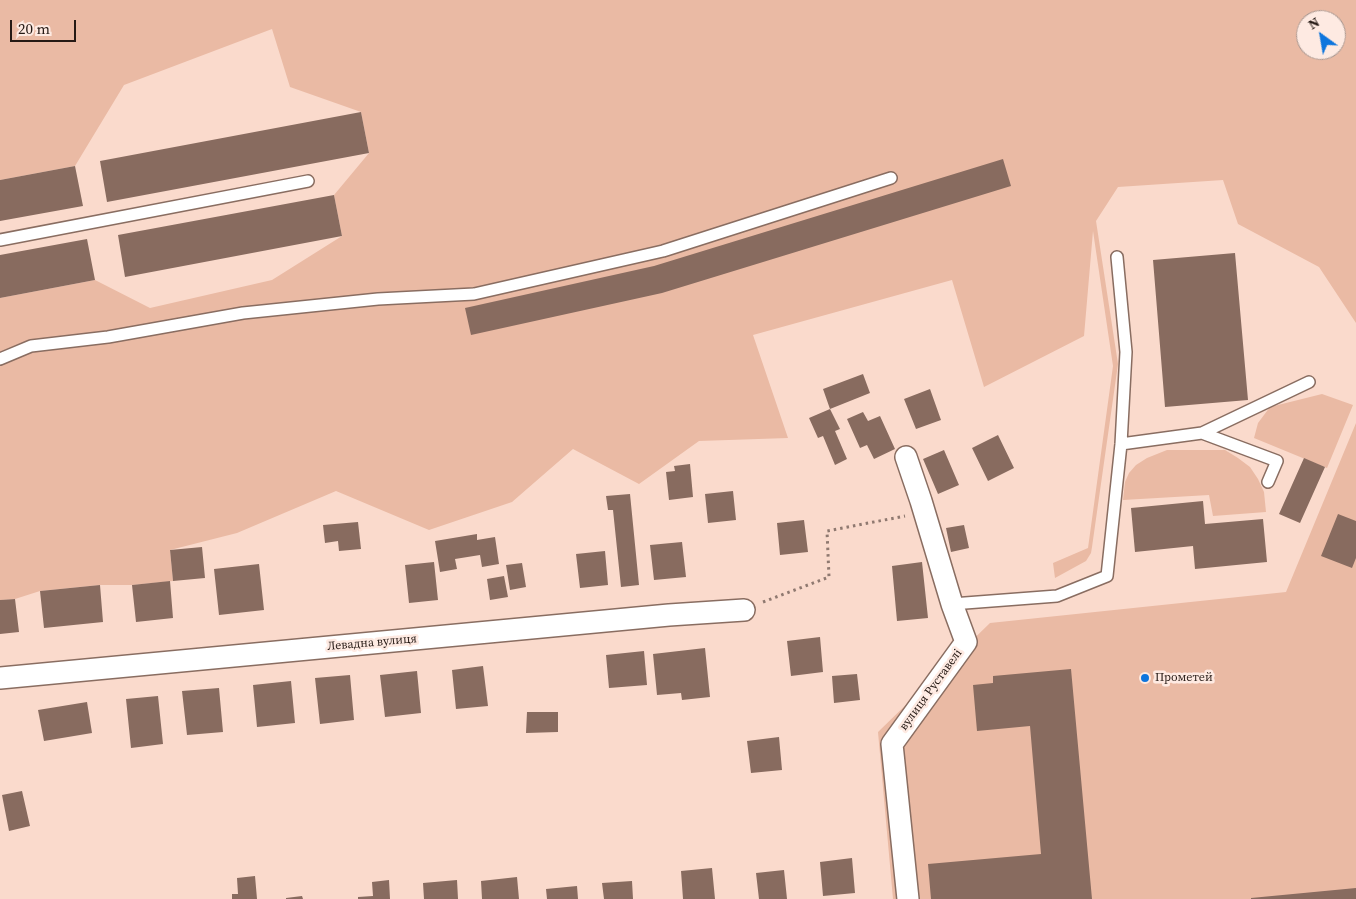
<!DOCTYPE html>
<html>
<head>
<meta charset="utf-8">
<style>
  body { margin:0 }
  #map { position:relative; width:1356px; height:899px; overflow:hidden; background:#fadacc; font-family:"Source Serif 4",serif }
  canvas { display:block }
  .north { position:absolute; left:1296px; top:10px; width:50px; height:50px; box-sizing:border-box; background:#feeae2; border:1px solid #a89790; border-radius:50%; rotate:328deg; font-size:14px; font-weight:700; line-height:20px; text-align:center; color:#261a15 }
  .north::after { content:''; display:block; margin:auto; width:18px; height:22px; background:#0e75dd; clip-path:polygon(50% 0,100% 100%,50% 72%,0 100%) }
  .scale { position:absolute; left:10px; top:20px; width:66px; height:22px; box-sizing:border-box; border:2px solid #261a15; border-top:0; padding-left:6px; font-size:15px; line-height:18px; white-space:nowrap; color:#261a15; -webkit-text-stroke:4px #feeae2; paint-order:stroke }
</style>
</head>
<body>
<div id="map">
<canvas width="1356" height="899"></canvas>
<div class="north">N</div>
<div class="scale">20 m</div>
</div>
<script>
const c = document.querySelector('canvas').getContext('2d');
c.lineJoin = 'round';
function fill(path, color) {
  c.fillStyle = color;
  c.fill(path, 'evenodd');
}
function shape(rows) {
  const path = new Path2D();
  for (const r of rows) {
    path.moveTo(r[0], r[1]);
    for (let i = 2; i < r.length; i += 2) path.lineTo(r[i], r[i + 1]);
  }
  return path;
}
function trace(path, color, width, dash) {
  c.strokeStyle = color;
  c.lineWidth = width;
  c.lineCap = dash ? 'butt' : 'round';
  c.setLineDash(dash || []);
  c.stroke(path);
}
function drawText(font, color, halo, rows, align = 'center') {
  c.font = font + ' "Source Serif 4",serif';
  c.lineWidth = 5;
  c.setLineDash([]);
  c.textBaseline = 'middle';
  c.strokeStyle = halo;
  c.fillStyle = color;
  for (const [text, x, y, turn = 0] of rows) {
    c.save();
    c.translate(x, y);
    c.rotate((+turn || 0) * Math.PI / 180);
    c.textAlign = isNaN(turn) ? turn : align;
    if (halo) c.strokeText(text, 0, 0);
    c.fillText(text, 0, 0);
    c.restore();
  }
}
fill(shape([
  [0,0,1356,0,1356,323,1319,267,1238,224,1223,180,1118,187,1096,221,1118,364,1092,547,1091,553,1086,561,1055,578,1053,563,1088,548,1113,366,1093,231,1084,336,984,387,952,280,753,335,788,438,699,441,639,484,573,449,512,502,429,530,336,491,237,533,170,550,173,581,132,585,100,585,40,591,15,599,0,600,0,298,95,280,150,308,272,280,342,236,334,195,369,153,361,112,290,87,272,29,124,85,75,166,0,180],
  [1306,20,1336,20,1336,50,1306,50],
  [1322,394,1353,405,1327,468,1254,438,1258,423,1270,407],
  [1356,423,1356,899,893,899,878,732,990,623,1286,592],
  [1167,450,1225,450,1238,458,1250,467,1258,479,1264,492,1266,512,1213,516,1209,495,1123,500,1125,482,1129,473,1136,465,1147,458]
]), '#eabaa4');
fill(shape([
  [361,112,369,153,107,202,100,161],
  [1003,159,1011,186,662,293,471,335,465,308,654,266],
  [75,166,83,206,0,221,0,180],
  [334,195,342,236,125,277,118,235],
  [87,239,95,280,0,298,0,255],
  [1235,253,1248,400,1165,407,1153,260],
  [863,374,870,393,830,409,823,389],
  [930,389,941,420,916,429,904,399],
  [830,409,840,429,835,431,847,459,835,465,823,436,818,438,809,418],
  [863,412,868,421,880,416,895,449,874,459,867,445,860,448,847,419],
  [998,435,1014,468,988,481,972,448],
  [944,450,959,485,938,494,923,459],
  [1304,458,1325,467,1300,523,1279,514],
  [690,464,693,497,669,500,666,472,675,471,674,466],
  [733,491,736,520,708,523,705,494],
  [630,494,639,585,621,587,613,510,608,510,606,496],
  [1203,501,1205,524,1263,519,1267,562,1195,569,1193,546,1135,552,1131,508],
  [1338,514,1356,521,1356,558,1352,568,1321,556],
  [804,520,808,552,780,555,777,523],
  [358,522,361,549,339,551,338,541,325,543,323,525],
  [964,525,969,548,951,552,946,528],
  [477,534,477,540,495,537,499,564,482,567,480,555,455,559,457,569,440,572,435,541],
  [682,542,686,577,654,580,650,545],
  [202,547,205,578,173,581,170,550],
  [605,551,608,585,580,588,576,554],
  [434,562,438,600,409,603,405,565],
  [922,562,928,618,897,621,892,566],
  [522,563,526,587,510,590,506,565],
  [259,564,264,610,219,615,214,569],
  [504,576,508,597,490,600,487,579],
  [170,581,173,618,136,622,132,585],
  [100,585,103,622,44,628,40,591],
  [15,599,19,632,0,634,0,600],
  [820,637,823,672,791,676,787,641],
  [705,648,710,697,682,700,681,693,657,695,653,654],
  [644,651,647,685,609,688,606,655],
  [483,666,488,706,456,709,452,670],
  [1071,669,1092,899,931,899,928,864,1041,854,1030,726,977,731,973,685,993,683,993,676],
  [417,671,421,713,385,717,380,675],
  [857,674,860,700,834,703,832,676],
  [350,675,354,720,320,724,315,678],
  [291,681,295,723,257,727,253,685],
  [219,688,223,732,187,735,182,691],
  [158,696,163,744,131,748,126,699],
  [87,702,92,733,44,741,38,710],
  [527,712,558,712,558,732,526,733],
  [779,737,782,770,751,773,747,741],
  [22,791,30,826,9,831,2,795],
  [852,858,855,893,823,896,820,862],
  [712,868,715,899,683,899,681,871],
  [784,870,787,899,759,899,756,873],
  [255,876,257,899,232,899,232,894,238,894,237,878],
  [517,877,519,899,482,899,481,881],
  [389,880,390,899,358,899,358,897,373,896,372,882],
  [457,880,458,899,424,899,423,883],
  [632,881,633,899,604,899,602,883],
  [577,886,578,899,547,899,546,889],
  [1356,888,1356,899,1251,899,1251,898],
  [302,896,303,899,286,899,286,898]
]), '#886b5f');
const lane = shape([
  [0,240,308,181],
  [0,359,31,346,108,337,243,313,378,299,474,294,663,251,891,178],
  [1202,433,1309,382],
  [1121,444,1202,433,1277,461,1268,482],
  [952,604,1057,596,1107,576,1121,444,1126,352,1117,257]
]);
const street = shape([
  [906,457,921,501,952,604,966,642,892,744,908,899],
  [0,678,669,615,744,610]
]);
trace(lane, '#896d61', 14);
trace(street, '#896d61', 24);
trace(shape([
  [763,602,829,577,827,531,905,516]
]), '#8f7970', 3, [2.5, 4]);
trace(lane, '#fff', 11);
trace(street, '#fff', 21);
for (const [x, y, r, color] of [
  [1145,678,5,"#0e75dd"]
]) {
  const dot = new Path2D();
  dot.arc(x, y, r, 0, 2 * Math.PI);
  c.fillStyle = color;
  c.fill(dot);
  trace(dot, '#feeae2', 2);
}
drawText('12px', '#261a15', '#feeae2', [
  ["Левадна вулиця",372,643,-5],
  ["вулиця Руставелі",931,690,-54]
]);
drawText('12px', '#261a15', '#feeae2', [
  ["Прометей",1155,678]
], 'left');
</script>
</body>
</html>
